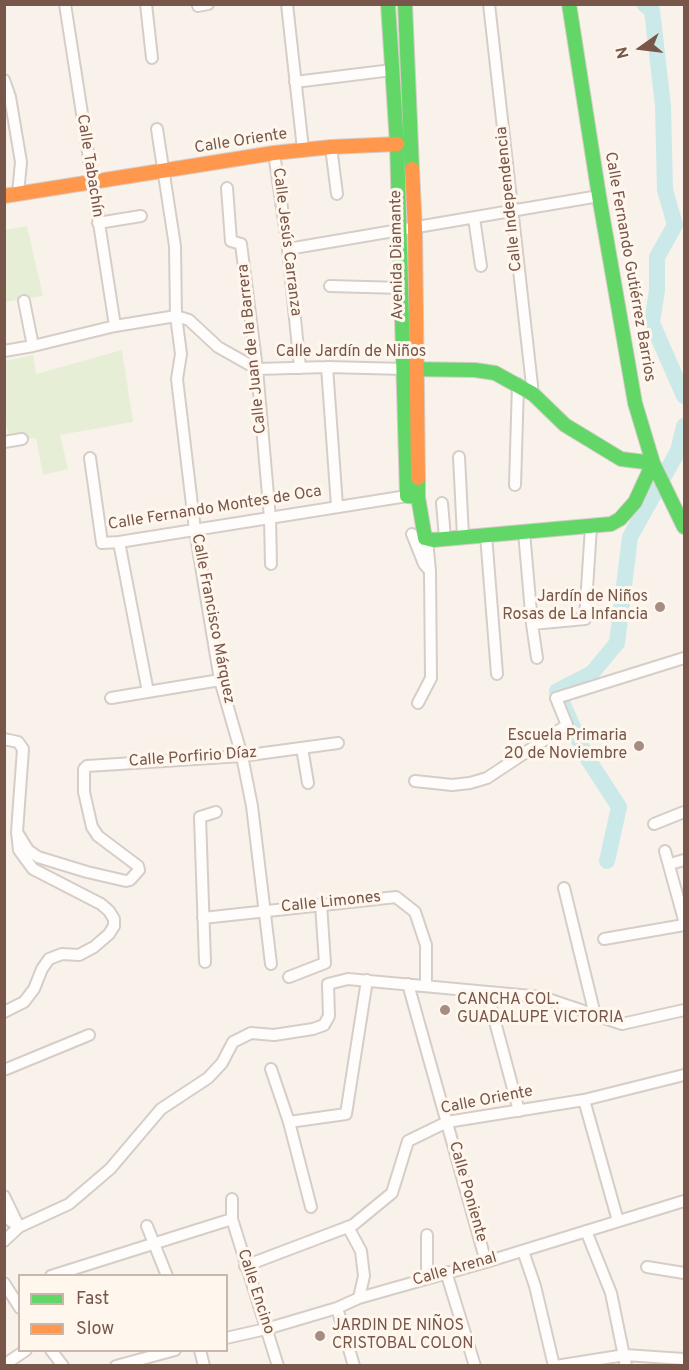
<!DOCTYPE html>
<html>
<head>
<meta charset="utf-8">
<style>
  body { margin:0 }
  #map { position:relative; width:689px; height:1370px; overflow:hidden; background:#f8f2eb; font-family:Overpass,sans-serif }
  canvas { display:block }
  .frame { position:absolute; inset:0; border:6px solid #785649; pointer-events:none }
  .legend { position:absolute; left:18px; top:1274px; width:210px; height:78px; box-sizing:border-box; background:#fff7ed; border:2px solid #c9b7ab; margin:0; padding:8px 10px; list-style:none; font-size:18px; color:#785649 }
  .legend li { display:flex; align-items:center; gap:12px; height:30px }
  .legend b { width:30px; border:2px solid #c9b7ab }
  .north { position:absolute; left:611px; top:18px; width:60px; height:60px; -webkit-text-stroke:4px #fff7ed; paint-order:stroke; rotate:256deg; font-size:16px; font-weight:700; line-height:24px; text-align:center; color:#785649 }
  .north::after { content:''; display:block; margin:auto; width:21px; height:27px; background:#785649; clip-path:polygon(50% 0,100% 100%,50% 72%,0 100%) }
</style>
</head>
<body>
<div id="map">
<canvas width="689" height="1370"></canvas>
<div class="frame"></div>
<ul class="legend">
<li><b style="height:8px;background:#63d668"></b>Fast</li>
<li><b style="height:8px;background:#ff974d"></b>Slow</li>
</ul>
<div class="north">N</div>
</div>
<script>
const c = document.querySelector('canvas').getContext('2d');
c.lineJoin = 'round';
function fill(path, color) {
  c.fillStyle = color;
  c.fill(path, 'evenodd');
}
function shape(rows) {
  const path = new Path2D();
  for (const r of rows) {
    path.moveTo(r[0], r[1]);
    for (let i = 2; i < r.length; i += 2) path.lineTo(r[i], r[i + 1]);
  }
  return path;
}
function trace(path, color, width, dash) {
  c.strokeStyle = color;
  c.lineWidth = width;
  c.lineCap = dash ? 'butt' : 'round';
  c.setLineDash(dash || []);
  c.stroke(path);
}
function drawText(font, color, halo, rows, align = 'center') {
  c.font = font + ' Overpass,sans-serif';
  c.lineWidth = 6;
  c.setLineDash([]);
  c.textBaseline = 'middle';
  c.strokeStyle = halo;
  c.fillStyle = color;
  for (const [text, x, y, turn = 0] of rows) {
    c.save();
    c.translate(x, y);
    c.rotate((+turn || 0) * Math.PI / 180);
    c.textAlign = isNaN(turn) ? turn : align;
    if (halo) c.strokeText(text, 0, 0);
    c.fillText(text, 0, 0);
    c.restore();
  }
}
fill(shape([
  [27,226,43,296,5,302,5,230],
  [122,350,133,422,60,435,68,469,43,475,36,438,9,441,4,407,4,361,33,355,36,374]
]), '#e6efd5');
trace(shape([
  [644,4,652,10,663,106,665,190,675,225,657,257,657,290,652,323,684,396],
  [607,861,619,807,586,756,557,691,592,673,617,643,630,537,678,451,684,426]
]), '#cce9e9', 16);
const street = shape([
  [65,4,115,326],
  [146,4,152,58],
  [287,4,303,149],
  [489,4,533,394],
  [198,6,208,4],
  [4,80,10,97,21,162,18,194],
  [295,82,392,70],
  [157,129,175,246,176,316,181,354,177,379,195,530,220,680,242,756,252,806,271,964],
  [331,147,337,194],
  [274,153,288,249,300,368],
  [227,188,231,241,241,244,257,369,270,518,271,564],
  [474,218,481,266],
  [98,223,141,216],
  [288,249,599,196],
  [330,286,402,288],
  [24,301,33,346],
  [4,351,33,346,115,326,176,316,189,320,218,347,257,369,327,367,405,369],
  [327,367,337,506],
  [4,442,22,439],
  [459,457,463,536],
  [90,458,102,543,119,542,407,496],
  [515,485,518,384],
  [442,503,445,538],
  [524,532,532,624,537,658],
  [412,534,424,564,430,571],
  [486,535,497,674],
  [119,542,148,692],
  [532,624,585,619,591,527],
  [111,698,220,680],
  [418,703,431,678,430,571,427,540],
  [4,739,18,742,23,749,17,832,19,850,33,869,101,904,109,911,114,919,114,926,109,934,94,947,79,955,62,954,49,959,42,969,34,989,24,1002,4,1012],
  [302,748,308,783],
  [415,781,452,785,470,783,487,778,567,725,556,698,684,658],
  [654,824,684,812],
  [17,832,28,850,38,857,87,872,126,881,130,880,139,870,138,866,98,836,92,827,84,792,84,769,87,766,242,756,338,743],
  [665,851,684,920],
  [670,864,684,860],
  [564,888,595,1015],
  [203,918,396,897,415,912,426,945,426,985],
  [604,939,684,925],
  [205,962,200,817,216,812],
  [289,977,325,963,321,904],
  [408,984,486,1262],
  [487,992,519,1111],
  [271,1069,289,1122,311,1207],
  [4,1070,89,1035],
  [584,1100,618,1221],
  [289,1122,346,1114,367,980],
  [4,1196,19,1227,4,1241],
  [232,1199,232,1219,278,1366],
  [4,1216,19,1227,69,1204,110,1169,161,1109,208,1078,222,1063,233,1042,251,1033,274,1035,313,1029,324,1025,329,1016,328,984,348,979,542,997,622,1024,684,1010],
  [147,1226,167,1276],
  [348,1227,361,1251,364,1276,359,1298],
  [586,1231,611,1293,626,1366],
  [427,1235,427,1277],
  [523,1251,535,1286,554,1366],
  [245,1266,353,1225,392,1193,408,1141,447,1122,584,1100,684,1075],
  [647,1267,684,1273],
  [446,1272,475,1366],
  [51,1276,232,1219],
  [4,1283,20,1308],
  [337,1308,354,1366],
  [226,1338,266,1329,337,1308,359,1298,486,1262,684,1201],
  [51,1350,63,1366],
  [200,1350,204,1366],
  [4,1365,26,1350],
  [116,1366,175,1350],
  [556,1366,625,1355,684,1359]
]);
const fast = shape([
  [388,4,397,144,407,496,418,497],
  [405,4,412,169],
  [569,4,599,196,635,403,653,463,684,527],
  [405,369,475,370,495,373,533,394,565,425,621,459,653,463,635,502,620,519,611,524,433,540,425,538,418,497,418,478]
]);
const slow = shape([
  [412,169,415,228,418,478],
  [4,196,274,153,331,147,397,144]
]);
trace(street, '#d6cdc8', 14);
trace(fast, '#d7cdc8', 16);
trace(slow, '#d7cdc8', 16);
trace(street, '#fefdfc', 10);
trace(fast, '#63d668', 14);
trace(slow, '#ff974d', 14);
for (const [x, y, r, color] of [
  [660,607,6,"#a58d82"],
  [639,746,6,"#a58d82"],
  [445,1010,6,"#a58d82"],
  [320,1336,6,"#a58d82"]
]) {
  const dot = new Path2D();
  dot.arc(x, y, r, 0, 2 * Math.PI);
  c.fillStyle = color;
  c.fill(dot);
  trace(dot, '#fff7ed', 2);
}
drawText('16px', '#785649', '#fff7ed', [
  ["Calle Oriente",241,142,-9],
  ["Calle Tabachín",89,166,81],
  ["Calle Independencia",510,199,-96],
  ["Calle Jesús Carranza",286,242,83],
  ["Avenida Diamante",398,255,-91],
  ["Calle Fernando Gutiérrez Barrios",629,267,80],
  ["Calle Juan de la Barrera",253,349,-96],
  ["Calle Jardín de Niños",351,353],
  ["Calle Fernando Montes de Oca",215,509,-9],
  ["Calle Francisco Márquez",212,619,79],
  ["Calle Porfirio Díaz",193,758,-4],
  ["Calle Limones",331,903,-6],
  ["Calle Oriente",487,1101,-11],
  ["Calle Poniente",467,1192,74],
  ["Calle Arenal",455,1270,-16],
  ["Calle Encino",255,1292,72]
]);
drawText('16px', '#785649', '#fff7ed', [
  ["Jardín de Niños",648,598],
  ["Rosas de La Infancia",648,616],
  ["Escuela Primaria",627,737],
  ["20 de Noviembre",627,755],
  ["CANCHA COL.",457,1001,"left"],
  ["GUADALUPE VICTORIA",457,1019,"left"],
  ["JARDIN DE NIÑOS",332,1327,"left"],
  ["CRISTOBAL COLON",332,1345,"left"]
], 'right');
</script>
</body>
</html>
